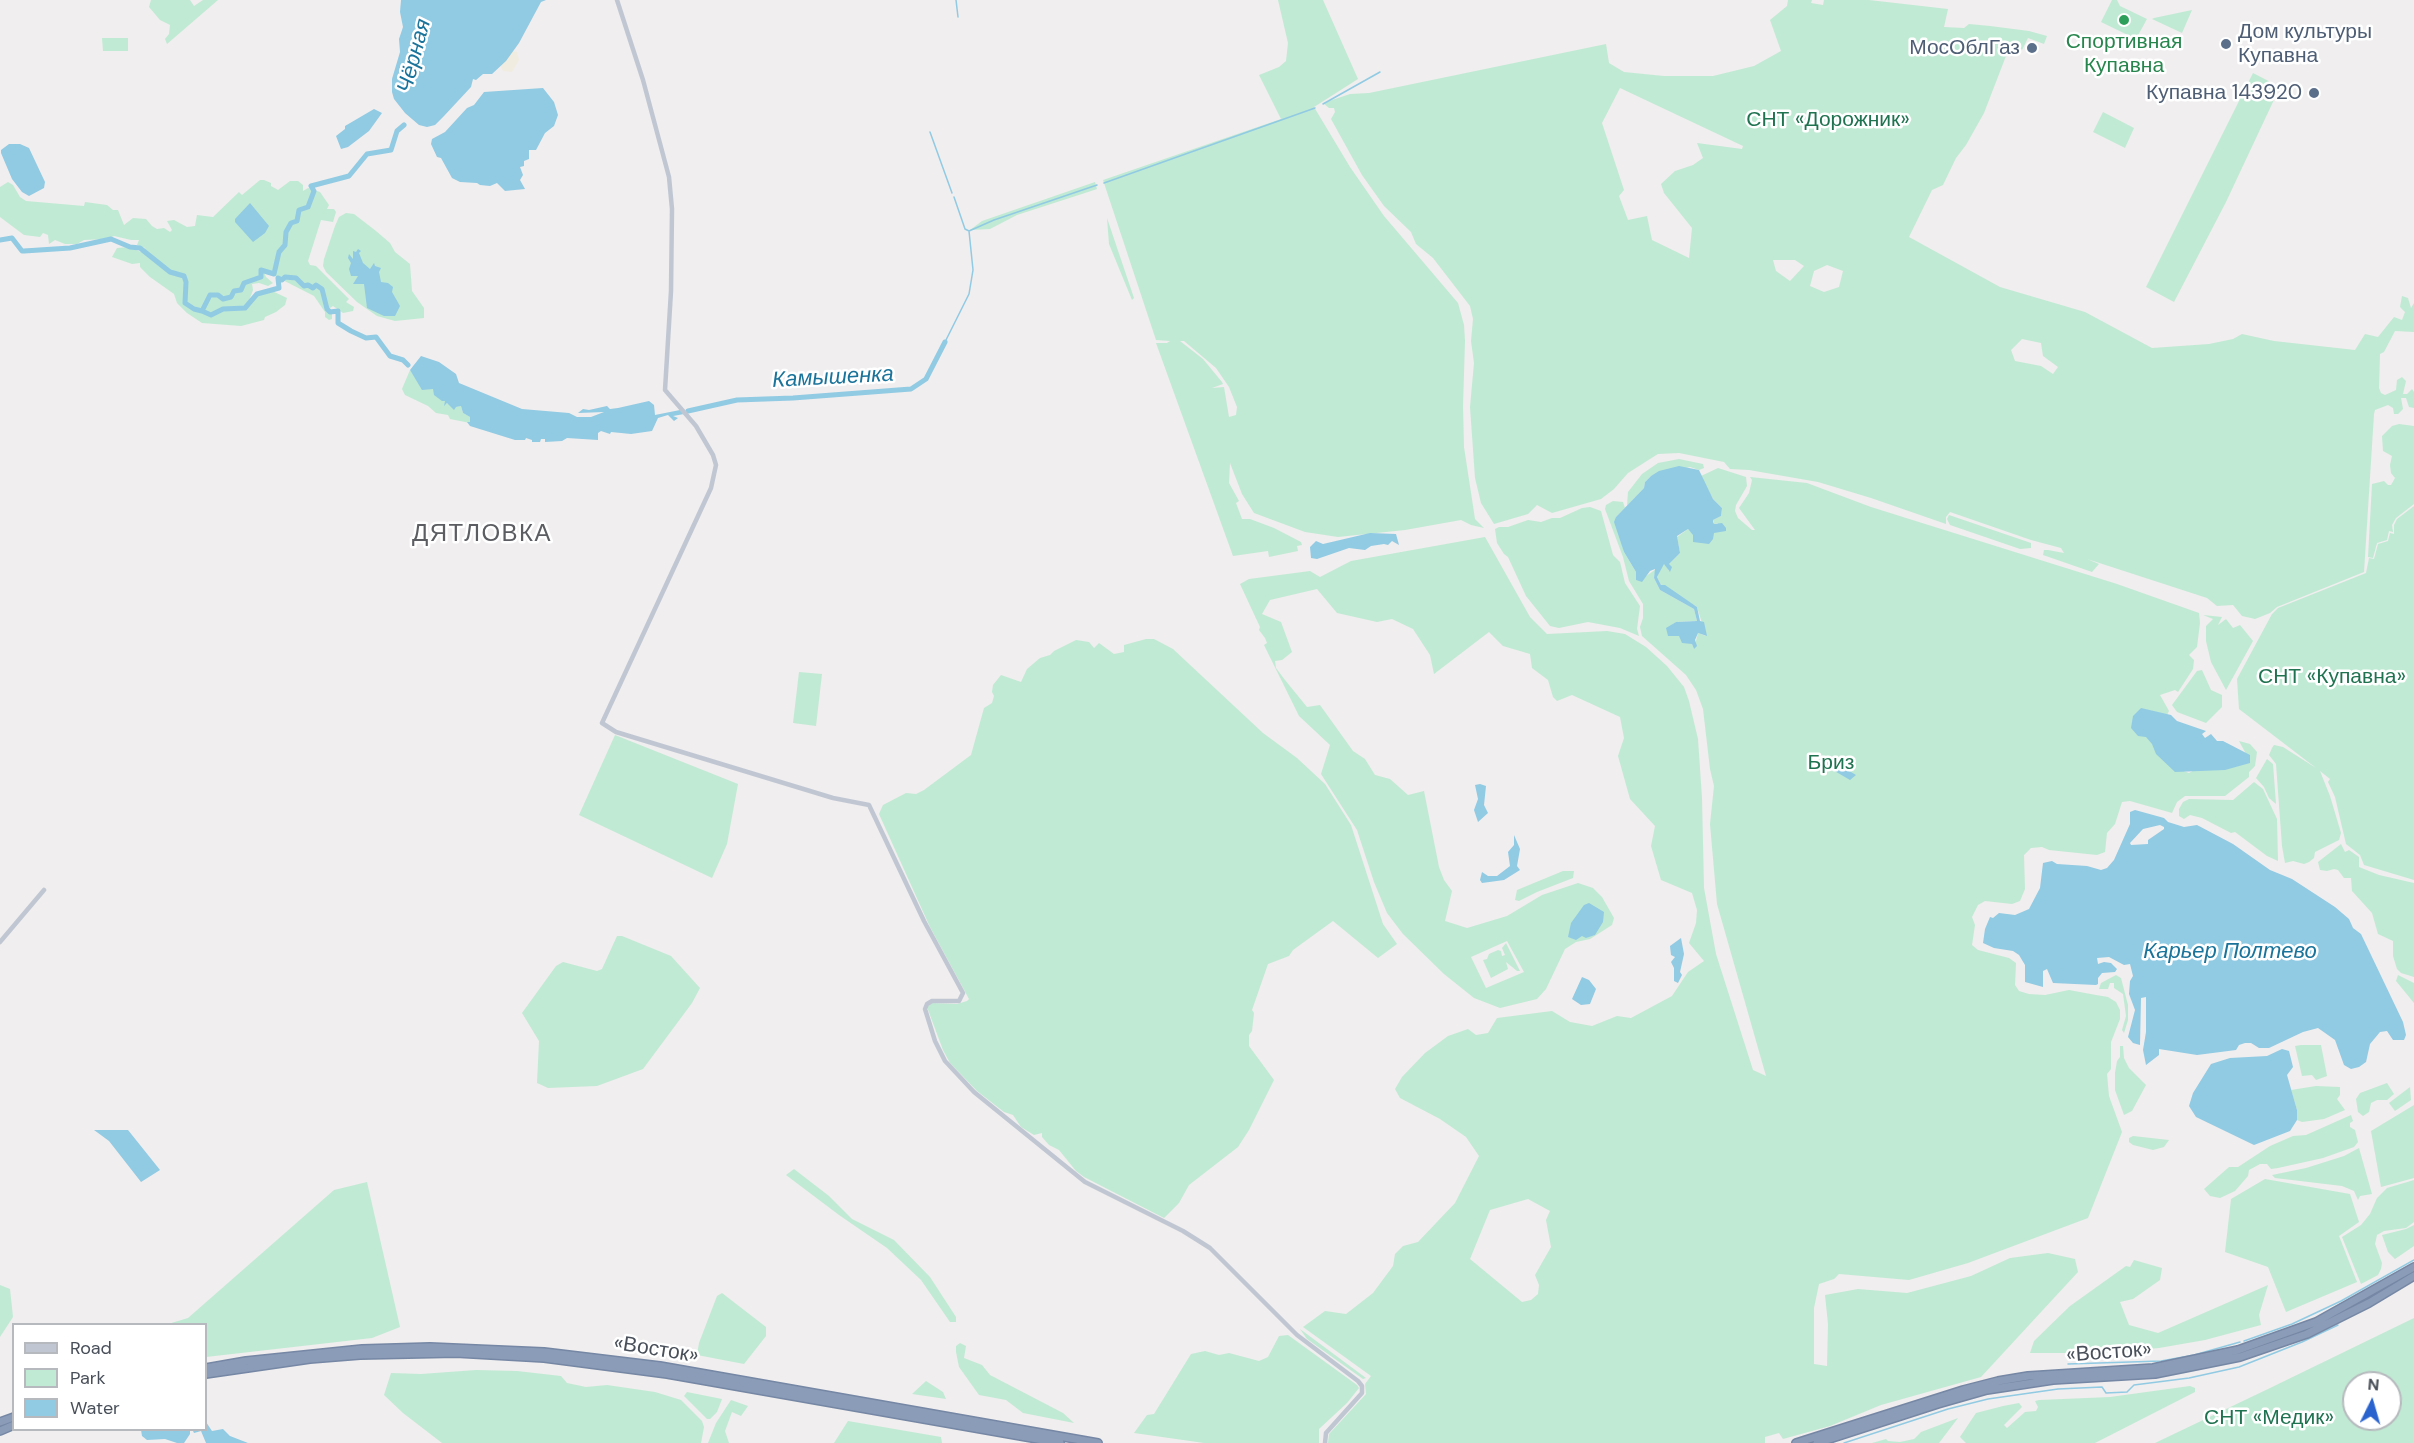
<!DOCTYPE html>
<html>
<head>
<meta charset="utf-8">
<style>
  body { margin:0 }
  #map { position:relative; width:2414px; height:1443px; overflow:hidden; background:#f0eeee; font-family:"DM Sans",sans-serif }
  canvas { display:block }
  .legend { position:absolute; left:12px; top:1323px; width:195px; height:108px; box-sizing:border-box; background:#fff; border:2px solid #b6b9bd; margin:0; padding:8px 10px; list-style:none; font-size:18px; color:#484f59 }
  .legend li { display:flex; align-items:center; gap:12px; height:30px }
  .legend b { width:30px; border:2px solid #b6b9bd }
  .north { position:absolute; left:2342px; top:1371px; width:60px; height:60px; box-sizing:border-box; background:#fff; border:2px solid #b6b9bd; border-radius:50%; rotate:5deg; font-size:16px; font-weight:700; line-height:24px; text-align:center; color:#484f59 }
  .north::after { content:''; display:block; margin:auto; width:21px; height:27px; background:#2a63ce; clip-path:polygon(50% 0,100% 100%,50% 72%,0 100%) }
</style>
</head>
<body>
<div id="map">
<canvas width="2414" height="1443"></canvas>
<ul class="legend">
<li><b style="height:8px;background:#c0c7d3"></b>Road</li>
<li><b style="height:16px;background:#c0ead4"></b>Park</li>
<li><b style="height:16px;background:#91cae3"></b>Water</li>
</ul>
<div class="north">N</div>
</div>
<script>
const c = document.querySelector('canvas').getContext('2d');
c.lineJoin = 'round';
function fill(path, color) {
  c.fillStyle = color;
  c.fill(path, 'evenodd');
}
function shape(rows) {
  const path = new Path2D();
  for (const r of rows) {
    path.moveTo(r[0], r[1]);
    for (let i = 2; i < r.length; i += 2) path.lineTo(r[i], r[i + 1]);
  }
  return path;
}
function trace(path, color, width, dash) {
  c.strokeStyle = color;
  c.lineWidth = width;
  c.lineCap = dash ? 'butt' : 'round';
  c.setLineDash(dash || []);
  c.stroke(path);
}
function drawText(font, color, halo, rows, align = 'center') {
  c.font = font + ' "DM Sans",sans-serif';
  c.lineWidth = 5;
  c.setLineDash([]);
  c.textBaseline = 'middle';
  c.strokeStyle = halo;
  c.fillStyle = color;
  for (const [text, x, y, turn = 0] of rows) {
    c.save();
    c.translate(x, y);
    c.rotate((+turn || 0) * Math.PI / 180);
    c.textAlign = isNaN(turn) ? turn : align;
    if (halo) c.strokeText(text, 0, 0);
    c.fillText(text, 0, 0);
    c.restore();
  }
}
fill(shape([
  [151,0,190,0,194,6,203,0,218,0,167,44,165,39,169,34,170,25,160,20,149,7],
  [1278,0,1323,0,1358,79,1314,107,1350,167,1384,216,1458,303,1464,325,1465,341,1463,406,1464,447,1475,519,1484,528,1471,525,1461,520,1405,530,1338,537,1305,532,1254,513,1242,494,1230,463,1229,483,1239,501,1236,503,1242,519,1250,519,1274,528,1301,542,1302,545,1297,546,1298,551,1269,557,1268,551,1233,556,1156,343,1167,343,1170,341,1156,340,1103,180,1281,119,1259,75,1279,67,1286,61,1288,43],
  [1180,341,1184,341,1216,368,1229,387,1237,407,1236,415,1229,417,1224,387,1212,388,1223,384,1222,382,1203,359],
  [1788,0,1812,0,1811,3,1823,5,1824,0,1869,0,1948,9,1944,27,1964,28,1969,24,1990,26,2029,31,2047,36,2044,44,2028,38,2021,52,2015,49,2009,56,2006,56,1984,113,1966,145,1956,158,1943,185,1932,190,1909,237,2000,287,2085,312,2152,348,2209,344,2233,339,2242,334,2274,341,2355,350,2365,334,2378,337,2394,317,2402,320,2405,312,2400,307,2402,296,2408,298,2411,308,2414,303,2414,332,2395,331,2384,352,2380,354,2379,388,2381,393,2385,395,2396,390,2397,380,2402,377,2406,381,2403,394,2407,394,2412,389,2414,392,2414,408,2409,407,2406,398,2401,398,2403,409,2398,414,2394,414,2393,408,2388,405,2375,410,2374,414,2364,572,2277,607,2270,613,2255,619,2242,616,2233,605,2217,606,2207,598,2087,559,2099,564,2092,572,2043,555,2044,550,2048,550,2064,553,2061,548,2031,540,1950,512,1946,517,1946,524,1871,498,1818,482,1749,470,1730,469,1724,462,1679,453,1658,454,1650,459,1628,473,1614,489,1601,499,1552,513,1537,505,1528,514,1494,524,1481,503,1475,478,1470,407,1474,363,1471,341,1473,319,1470,306,1433,258,1416,244,1411,232,1384,206,1362,175,1331,119,1335,112,1334,108,1329,108,1323,103,1350,94,1369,93,1606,44,1609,63,1624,72,1664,76,1713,76,1754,66,1781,51,1770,20,1787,6],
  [1620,88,1743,146,1742,149,1697,143,1703,158,1693,165,1675,171,1661,184,1664,193,1692,228,1689,258,1652,240,1647,216,1628,220,1619,196,1624,190,1602,123],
  [1773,260,1795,260,1804,266,1790,281,1776,271],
  [1827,265,1843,271,1839,287,1824,292,1810,286,1814,271],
  [2022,339,2041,343,2043,356,2058,367,2053,374,2041,366,2015,361,2011,350],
  [2112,0,2117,0,2120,6,2147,19,2136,39,2101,22],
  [2192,10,2182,33,2152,19,2154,18],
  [102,38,128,38,128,51,103,51],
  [2253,73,2280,87,2226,202,2174,302,2146,287],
  [2103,112,2134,128,2125,148,2093,132],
  [260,180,264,180,271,183,271,186,278,190,290,181,298,181,303,185,303,191,308,188,320,192,329,205,327,209,334,209,336,212,333,222,321,220,308,261,310,265,316,266,349,299,346,302,354,307,353,311,343,313,333,306,330,308,332,314,332,319,329,320,325,317,325,312,314,296,263,270,266,277,273,283,268,286,259,283,252,284,253,290,249,301,257,294,270,290,287,298,285,305,276,312,265,317,264,320,241,326,202,323,187,313,177,303,174,294,150,277,140,267,140,263,132,264,112,257,117,248,129,247,141,252,144,250,145,248,137,245,139,240,131,240,114,236,107,239,84,240,77,244,65,244,55,240,49,244,48,235,43,233,40,237,24,235,0,217,0,187,8,182,13,185,20,197,26,201,84,206,85,202,107,205,113,210,118,210,124,225,133,218,146,219,152,226,157,229,164,228,170,232,172,230,167,221,174,220,187,227,195,226,197,215,213,217,239,192,242,195],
  [1095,182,1097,189,1088,192,1017,215,990,229,970,230,982,221],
  [346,213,354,214,376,231,390,243,395,252,410,264,412,291,424,308,424,318,395,321,377,316,357,302,326,272,323,266,324,259,335,226,339,217],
  [1107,218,1134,298,1132,300,1109,244],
  [410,370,421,386,433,389,437,395,446,400,445,405,447,403,455,407,461,406,463,413,470,417,470,423,450,419,448,415,436,413,428,406,405,395,402,389],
  [2399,424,2414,426,2414,504,2396,518,2392,525,2393,532,2389,531,2387,540,2377,543,2373,558,2368,557,2372,484,2384,481,2388,485,2391,485,2395,478,2391,473,2390,465,2392,456,2383,451,2382,436,2392,426],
  [1679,459,1703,464,1704,468,1699,470,1690,467,1651,476,1645,482,1644,488,1627,506,1628,492,1642,474,1658,463],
  [1718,468,1746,477,1747,486,1736,505,1735,511,1738,518,1752,530,1755,530,1739,508,1749,493,1752,480,1750,477,1807,483,1871,507,2117,584,2199,613,2200,623,2197,647,2189,655,2194,660,2193,669,2178,692,2175,690,2160,695,2169,711,2165,719,2148,735,2172,767,2189,773,2196,769,2246,761,2245,752,2239,741,2250,744,2257,752,2255,766,2249,772,2249,777,2225,796,2185,796,2177,802,2172,813,2130,801,2122,802,2115,824,2107,833,2105,852,2097,855,2049,850,2042,847,2031,848,2024,855,2025,889,2020,901,2012,904,1985,901,1978,905,1972,917,1975,925,1972,945,1978,950,2009,958,2016,963,2015,985,2019,991,2029,994,2045,995,2069,990,2096,995,2108,997,2116,1002,2120,1010,2120,1019,2111,1042,2111,1069,2107,1074,2109,1096,2122,1132,2088,1218,1968,1263,1909,1280,1839,1274,1834,1279,1819,1284,1814,1308,1814,1364,1827,1366,1828,1324,1825,1295,1858,1289,1907,1293,1971,1276,2010,1258,2048,1253,2075,1259,2078,1272,1981,1377,1881,1405,1830,1426,1783,1439,1779,1433,1765,1437,1765,1443,1328,1443,1329,1434,1366,1394,1365,1384,1371,1376,1303,1327,1325,1311,1346,1314,1373,1293,1393,1266,1395,1254,1403,1246,1418,1242,1455,1203,1479,1156,1466,1137,1440,1119,1400,1098,1395,1089,1402,1077,1425,1053,1448,1036,1468,1029,1476,1035,1488,1033,1497,1018,1552,1011,1570,1022,1592,1026,1617,1016,1631,1018,1672,996,1688,972,1704,961,1689,943,1696,923,1697,910,1692,893,1661,880,1651,846,1655,826,1630,799,1618,756,1624,738,1620,717,1572,695,1557,701,1553,697,1548,680,1532,668,1530,654,1503,646,1489,632,1434,674,1430,655,1413,629,1392,619,1377,622,1337,613,1317,589,1270,600,1262,614,1281,622,1292,652,1282,660,1275,661,1276,668,1285,680,1307,707,1320,705,1353,751,1365,759,1375,775,1390,779,1408,795,1424,791,1439,867,1444,880,1452,891,1445,921,1467,928,1507,916,1542,895,1578,883,1593,888,1602,897,1614,918,1612,925,1590,939,1576,942,1565,949,1546,989,1537,999,1500,1008,1474,998,1444,974,1403,934,1387,913,1374,882,1357,830,1321,774,1330,745,1299,716,1264,645,1267,643,1265,638,1259,630,1260,627,1240,584,1249,579,1310,571,1320,577,1351,561,1485,537,1530,617,1547,634,1607,631,1625,634,1646,647,1667,666,1684,687,1689,701,1698,739,1702,798,1704,888,1716,954,1753,1070,1766,1076,1717,904,1710,824,1714,786,1710,769,1703,709,1696,690,1686,675,1642,636,1640,627,1643,618,1643,604,1629,581,1623,557,1605,509,1606,505,1613,501,1623,502,1625,508,1616,517,1624,552,1636,572,1642,579,1656,569,1654,578,1660,590,1694,609,1697,621,1676,622,1671,626,1679,636,1692,644,1694,649,1698,633,1706,636,1697,607,1661,585,1657,577,1663,564,1666,564,1669,571,1669,564,1680,553,1677,537,1688,529,1694,535,1713,532,1718,523,1714,524,1713,520,1721,516,1722,508,1713,499,1701,476],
  [1507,941,1524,972,1486,988,1471,957],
  [1528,1199,1550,1211,1546,1220,1551,1247,1535,1275,1539,1285,1538,1294,1531,1300,1522,1302,1470,1259,1490,1210],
  [2414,506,2414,880,2364,865,2360,855,2346,844,2335,797,2328,782,2330,779,2320,771,2330,796,2341,833,2339,840,2315,852,2314,858,2309,862,2304,864,2293,861,2285,863,2282,846,2276,764,2269,755,2272,748,2274,745,2283,747,2316,768,2239,709,2237,679,2272,614,2278,608,2366,573,2369,558,2374,559,2378,544,2388,541,2390,533,2394,534,2394,525,2397,519],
  [1590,507,1601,511,1613,555,1620,562,1625,583,1640,606,1637,629,1639,636,1620,628,1588,622,1559,628,1550,626,1526,596,1508,557,1504,554,1497,543,1495,529,1499,527,1508,527,1528,520,1541,522,1552,518,1560,518,1582,508],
  [1949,515,2031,543,2031,548,2020,549,1950,525,1947,519],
  [2203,615,2222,617,2218,625,2226,619,2233,628,2240,625,2253,641,2226,690,2211,662,2206,641,2206,626,2213,619],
  [1146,639,1154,639,1173,649,1263,733,1297,758,1325,784,1351,825,1383,924,1397,944,1378,958,1333,921,1293,950,1289,956,1268,964,1252,1010,1254,1013,1252,1031,1249,1035,1249,1046,1274,1080,1249,1130,1238,1147,1189,1185,1179,1203,1164,1218,1084,1177,1076,1171,1059,1150,1049,1145,1042,1137,1042,1133,1034,1135,1021,1127,1013,1115,1004,1112,977,1091,950,1063,943,1050,927,1007,931,1003,957,1004,967,1001,969,999,930,927,879,814,883,805,906,793,916,794,924,790,971,755,984,708,992,703,994,696,992,692,993,685,1001,675,1021,682,1027,669,1040,658,1050,655,1054,651,1076,640,1089,642,1094,648,1099,643,1114,654,1124,652,1124,645],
  [2202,670,2211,690,2222,695,2222,707,2206,723,2177,712,2172,705,2197,671],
  [799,672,822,674,816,726,793,723],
  [615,735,738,784,727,844,712,878,579,815],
  [2267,759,2273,764,2276,804,2269,798,2264,787,2256,778],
  [2254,782,2263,789,2277,819,2278,861,2267,856,2235,832,2231,833,2202,818,2190,815,2184,819,2179,816,2179,809,2183,802,2189,799,2233,800],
  [2341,844,2345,852,2349,850,2359,857,2359,867,2379,875,2414,883,2414,977,2401,973,2397,969,2393,956,2393,941,2378,934,2372,913,2352,891,2351,878,2344,878,2338,870,2334,869,2327,871,2320,870,2318,862],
  [1563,871,1574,871,1573,878,1537,892,1519,901,1515,900,1517,890],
  [617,936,622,936,671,956,700,988,692,1003,643,1069,597,1086,548,1088,537,1083,539,1041,522,1013,556,966,563,962,597,971,602,969],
  [1506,943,1520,971,1517,971,1506,962,1508,969,1491,978,1483,960,1487,959,1489,954,1498,950,1501,951,1502,956,1505,955,1502,948],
  [2116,975,2121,978,2128,1005,2128,1020,2124,1033,2122,1030,2126,1016,2123,994,2114,988,2114,983,2110,983,2108,989,2099,989,2101,983],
  [2398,975,2414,983,2414,1003,2396,981],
  [2301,1045,2321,1045,2327,1076,2316,1080,2312,1075,2302,1076,2295,1046],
  [2120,1046,2123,1046,2124,1058,2129,1068,2146,1085,2132,1111,2124,1115,2115,1090,2115,1073,2117,1061,2120,1057],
  [2387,1083,2394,1094,2387,1100,2377,1100,2371,1103,2369,1112,2363,1116,2358,1112,2356,1099,2360,1093],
  [2316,1086,2340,1087,2340,1095,2337,1099,2345,1110,2324,1119,2302,1122,2297,1120,2297,1110,2291,1090],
  [2410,1087,2411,1100,2395,1111,2389,1103],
  [2414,1105,2414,1178,2381,1187,2371,1131],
  [2351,1115,2353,1121,2350,1123,2350,1127,2355,1130,2358,1142,2354,1147,2323,1158,2278,1168,2271,1169,2267,1164,2260,1164,2249,1170,2248,1176,2235,1191,2220,1198,2210,1196,2204,1189,2229,1167,2238,1167,2270,1146,2293,1136,2306,1135],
  [2133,1136,2169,1140,2164,1147,2153,1150,2133,1145,2129,1142,2129,1138],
  [2359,1148,2372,1194,2360,1196,2358,1200,2354,1191,2342,1186,2275,1178,2272,1175,2306,1168,2344,1156],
  [794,1169,829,1196,852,1219,894,1240,930,1277,956,1317,956,1322,950,1322,921,1280,887,1248,839,1215,786,1175],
  [2265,1179,2350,1194,2359,1222,2339,1236,2357,1282,2286,1312,2268,1267,2225,1252,2231,1199],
  [2414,1180,2414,1222,2406,1228,2384,1231,2377,1235,2375,1244,2382,1263,2381,1269,2378,1275,2361,1284,2342,1237,2361,1225,2370,1214,2377,1198,2387,1188],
  [367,1182,400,1327,372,1338,206,1357,206,1324,168,1324,188,1318,334,1190],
  [2414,1225,2414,1246,2395,1259,2388,1252,2382,1235,2406,1229],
  [2134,1260,2162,1268,2160,1280,2133,1299,2120,1302,2129,1325,2158,1333,2268,1285,2259,1315,2261,1325,2205,1340,2159,1348,2102,1353,2030,1353,2034,1341,2070,1306,2126,1266,2130,1267],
  [0,1285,10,1289,13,1317,0,1337],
  [722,1293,766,1327,766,1336,744,1364,697,1355,699,1343,717,1296],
  [2414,1318,2414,1443,2155,1443,2268,1389],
  [2354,1383,2390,1383,2390,1419,2354,1419],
  [1300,1329,1366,1378,1363,1379,1307,1339],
  [1288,1335,1357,1385,1359,1388,1347,1403,1319,1429,1319,1443,1204,1443,1134,1433,1147,1415,1154,1414,1191,1354,1205,1351,1219,1355,1229,1353,1259,1361,1268,1357,1279,1336],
  [960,1343,966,1346,964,1358,982,1365,990,1375,1063,1413,1074,1423,1023,1413,1006,1400,979,1395,959,1367,956,1352,956,1346],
  [476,1370,517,1371,561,1376,567,1383,586,1387,607,1385,655,1392,681,1400,702,1421,704,1427,701,1443,442,1443,403,1413,384,1395,391,1373,421,1374],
  [926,1381,943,1392,946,1399,912,1394],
  [2190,1386,2195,1388,2195,1392,2095,1443,1966,1443,1960,1437,1976,1413,2003,1406,2019,1403,2022,1407,2004,1425,2007,1428,2025,1412,2036,1411,2038,1407,2035,1401,2039,1400,2110,1397],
  [687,1392,722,1399,717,1412,710,1419,707,1419,684,1396],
  [731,1400,748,1406,741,1416,732,1412,725,1431,729,1443,708,1443,716,1423],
  [1958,1418,1939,1443,1872,1443,1886,1439,1888,1441,1900,1442,1914,1439,1921,1432],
  [848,1421,941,1437,942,1443,834,1443]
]), '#c0ead4');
fill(shape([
  [512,51,517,52,519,60,512,72,503,71,500,64]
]), '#f0ece0');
fill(shape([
  [401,0,546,0,541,2,519,43,506,61,492,74,483,74,476,80,473,79,471,87,444,116,435,125,427,127,419,125,405,113,394,99,392,92,392,79,400,52,399,39,403,27,400,12],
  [543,88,554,102,558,115,554,126,545,133,536,150,529,150,529,159,524,161,524,166,520,167,523,175,520,180,525,189,505,191,497,183,490,186,480,185,477,183,460,182,452,178,441,158,437,157,431,144,432,139,445,132,467,108,474,105,484,92],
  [374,109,382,113,369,131,348,147,341,149,336,136,345,129,345,126],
  [9,144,20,144,29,148,45,182,44,188,29,196,22,192,12,179,1,153,1,150],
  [250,203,269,226,265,233,253,242,235,222,235,219],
  [358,249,361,251,359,253,363,263,370,269,374,263,375,266,381,268,379,272,381,282,388,283,393,287,392,292,400,306,395,316,384,316,367,308,364,284,353,284,358,276,351,276,349,269,351,263,348,258,349,254,353,259,353,251,356,252],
  [421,356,439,362,456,374,459,383,522,409,569,413,577,417,591,417,604,412,578,413,583,409,589,410,607,406,610,409,618,408,649,401,654,405,655,415,680,410,684,414,673,416,678,418,674,421,668,415,658,418,652,431,631,434,611,432,610,434,601,431,598,433,598,440,567,438,562,441,545,442,545,439,541,439,540,442,532,442,532,440,526,438,525,440,515,440,470,426,467,422,470,422,470,417,463,413,461,406,456,407,454,410,447,403,444,406,445,401,442,401,434,395,433,389,422,390,410,370],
  [1679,466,1699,470,1713,499,1722,508,1721,516,1713,520,1713,522,1714,524,1722,523,1726,528,1726,531,1714,533,1713,539,1709,544,1693,542,1693,535,1688,529,1677,536,1680,553,1669,564,1672,567,1670,572,1664,564,1657,577,1661,585,1665,585,1697,607,1700,621,1704,622,1707,636,1698,633,1695,640,1697,646,1694,649,1692,644,1682,643,1679,636,1668,636,1666,628,1676,622,1697,621,1694,609,1660,590,1654,578,1655,569,1650,571,1642,582,1636,580,1636,572,1624,552,1614,522,1616,517,1644,488,1645,482,1651,476,1659,471],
  [1370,533,1396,534,1399,545,1392,541,1388,545,1384,544,1371,546,1365,550,1349,548,1317,559,1311,558,1310,547,1316,541,1323,544],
  [2141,708,2171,715,2177,721,2206,731,2202,734,2205,738,2211,734,2217,741,2223,741,2250,755,2250,763,2225,770,2175,772,2156,754,2152,744,2146,737,2138,736,2131,728,2133,716],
  [1826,760,1831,760,1856,775,1850,780,1826,766],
  [1480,784,1486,786,1484,805,1488,813,1478,822,1474,810,1478,799,1475,785],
  [2135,810,2164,818,2168,822,2184,827,2197,825,2233,844,2270,870,2292,879,2335,907,2349,919,2353,928,2361,934,2403,1022,2406,1035,2404,1040,2393,1040,2387,1031,2380,1032,2370,1044,2366,1062,2359,1067,2351,1069,2344,1065,2335,1040,2318,1028,2303,1032,2269,1048,2259,1048,2251,1043,2245,1043,2239,1045,2236,1050,2197,1055,2159,1049,2159,1055,2146,1065,2143,1050,2146,1032,2146,997,2141,998,2140,1045,2133,1043,2128,1037,2135,1010,2129,994,2130,981,2133,976,2130,964,2124,965,2109,957,2097,958,2098,964,2104,962,2111,963,2117,969,2115,972,2102,973,2098,978,2098,984,2096,985,2053,983,2047,969,2043,971,2043,987,2025,982,2025,965,2019,955,2013,951,1994,948,1983,943,1985,929,1990,917,1993,918,1999,913,2015,915,2029,909,2040,888,2043,863,2052,861,2057,864,2087,866,2101,870,2107,868,2114,860,2130,824,2130,812],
  [2160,825,2164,827,2164,829,2148,840,2148,844,2131,845,2130,843,2143,829],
  [1514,835,1520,849,1517,866,1520,870,1504,880,1482,883,1480,880,1482,872,1488,876,1497,876,1510,866,1508,852,1514,845],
  [1589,903,1604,912,1603,922,1595,935,1586,938,1582,936,1576,940,1568,937,1571,923,1584,905],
  [1681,938,1684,954,1680,972,1682,975,1678,983,1674,981,1674,968,1671,962,1675,957,1671,955,1670,946],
  [1582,977,1589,980,1596,989,1590,1004,1581,1005,1572,999],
  [2282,1049,2289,1051,2293,1067,2287,1075,2297,1110,2297,1120,2290,1131,2254,1145,2196,1117,2189,1106,2193,1093,2211,1064,2230,1058,2267,1056],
  [94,1130,128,1130,160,1170,141,1182,109,1141],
  [206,1422,212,1431,223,1429,230,1436,248,1443,206,1443,201,1431,194,1433,193,1431,206,1430],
  [141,1430,190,1430,190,1434,184,1443,177,1443,165,1439,147,1440,142,1436]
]), '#91cae3');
trace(shape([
  [956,0,958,17],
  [1323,104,1380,72],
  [930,132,952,193],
  [1104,183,1315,108],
  [969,231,994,220,1097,185],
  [945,342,969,294,973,270,969,231,965,229,954,197],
  [2244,1341,2292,1324,2341,1301,2414,1260],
  [2068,1364,2161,1361,2194,1355,2240,1342],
  [1844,1443,1948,1409,1988,1399,2058,1389,2102,1387,2106,1393,2127,1392,2134,1385,2189,1378,2239,1367,2302,1342,2338,1325]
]), '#91cae3', 1.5);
trace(shape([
  [0,240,12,238,22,251,24,251,70,248,111,239,130,247,140,248,170,272,184,276,186,282,185,303,194,309,202,311,210,295,218,295,223,299,231,297,234,291,241,290,244,283,261,277,261,270,274,274,279,252,285,245,286,232,291,223,297,221,299,210,308,207,314,191,311,186,349,176,367,154,391,150,397,131,404,125],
  [278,278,282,280,285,277,296,278,304,286,308,285,313,288,316,285,322,289,327,309,330,312,338,311,338,323,351,331,366,338,376,337,390,356,403,360,408,365],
  [202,311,211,315,223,309,245,308,257,294,279,288,278,278],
  [688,411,737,400,793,398,911,389,926,379,945,342]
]), '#91cae3', 5);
const highway = shape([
  [206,1368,246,1361,362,1349,430,1347,544,1352,660,1366,1098,1443],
  [206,1374,310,1359,360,1355,456,1353,544,1358,667,1374,1060,1443],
  [0,1422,14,1417],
  [0,1431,14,1425],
  [1796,1443,1963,1390,1998,1381,2028,1376,2153,1368,2238,1350,2316,1322,2414,1267],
  [1817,1443,1938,1404,1987,1390,2053,1380,2155,1374,2240,1357,2307,1334,2369,1303,2414,1276]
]);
trace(highway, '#7587a4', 10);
trace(shape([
  [617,0,643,80,669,177,672,209,671,291,665,390,696,426,713,455,716,465,711,488,602,723,616,732,833,798,869,805,924,921,963,993,959,1001,932,1001,927,1004,925,1009,935,1041,945,1061,974,1092,1085,1182,1183,1231,1210,1248,1297,1335,1358,1381,1362,1386,1362,1393,1326,1433,1325,1443],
  [0,942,44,890]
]), '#c0c7d3', 4.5);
trace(highway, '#8a9cb8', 7);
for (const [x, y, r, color] of [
  [2124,20,6,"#2e9e5b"],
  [2226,44,6,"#5c6f8a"],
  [2032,48,6,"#5c6f8a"],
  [2314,93,6,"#5c6f8a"]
]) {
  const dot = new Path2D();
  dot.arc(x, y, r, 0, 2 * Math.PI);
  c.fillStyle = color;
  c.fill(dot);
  trace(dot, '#fff', 2);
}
drawText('21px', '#4e5e75', '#fff', [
  ["Дом культуры",2238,32,"left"],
  ["Купавна",2238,56,"left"],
  ["МосОблГаз",2020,48],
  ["Купавна 143920",2302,93]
], 'right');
drawText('21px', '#27864d', '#fff', [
  ["Спортивная",2124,42],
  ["Купавна",2124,66]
]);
drawText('21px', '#207351', '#fff', [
  ["СНТ «Дорожник»",1828,120],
  ["СНТ «Купавна»",2332,677],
  ["Бриз",1831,763],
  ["СНТ «Медик»",2269,1418]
]);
drawText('21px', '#484f59', '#fff', [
  ["«Восток»",656,1350,9],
  ["«Восток»",2109,1353,-4]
]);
drawText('italic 22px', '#1a739a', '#fff', [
  ["Чёрная",415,56,-75],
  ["Камышенка",833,378,-3],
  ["Карьер Полтево",2230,952]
]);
c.letterSpacing = '1.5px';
drawText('24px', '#5b5d62', '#fff', [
  ["ДЯТЛОВКА",482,535]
]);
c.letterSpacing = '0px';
</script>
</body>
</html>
